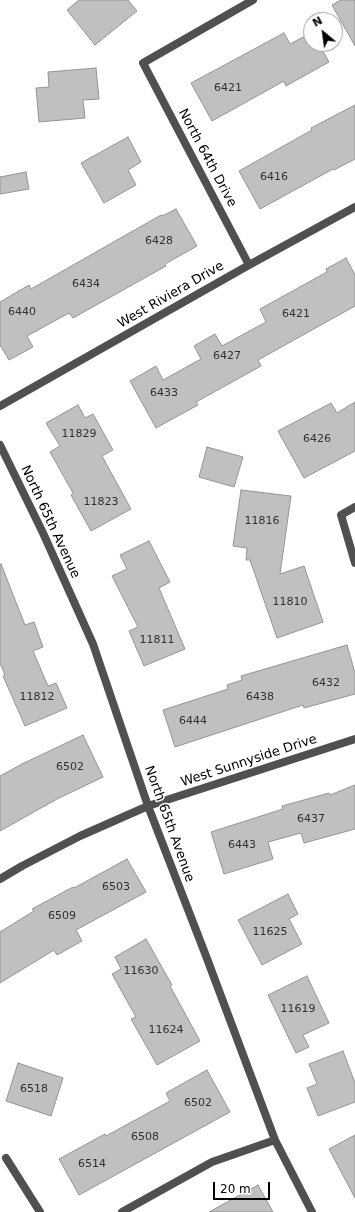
<!DOCTYPE html>
<html>
<head>
<meta charset="utf-8">
<style>
  body { margin:0 }
  #map { position:relative; width:355px; height:1212px; overflow:hidden; background:#fff; font-family:"DejaVu Sans",sans-serif }
  canvas { display:block }
  .north { position:absolute; left:303px; top:12px; width:40px; height:40px; box-sizing:border-box; background:#fff; border:1px solid #999; border-radius:50%; rotate:331deg; font-size:11px; font-weight:700; line-height:16px; text-align:center; color:#000 }
  .north::after { content:''; display:block; margin:auto; width:14px; height:18px; background:#000; clip-path:polygon(50% 0,100% 100%,50% 72%,0 100%) }
  .scale { position:absolute; left:213px; top:1182px; width:57px; height:18px; box-sizing:border-box; border:2px solid #000; border-top:0; padding-left:5px; font-size:12px; line-height:14px; white-space:nowrap; color:#000; -webkit-text-stroke:3px #fff; paint-order:stroke }
</style>
</head>
<body>
<div id="map">
<canvas width="355" height="1212"></canvas>
<div class="north">N</div>
<div class="scale">20 m</div>
</div>
<script>
const c = document.querySelector('canvas').getContext('2d');
c.lineJoin = 'round';
function fill(path, color) {
  c.fillStyle = color;
  c.fill(path, 'evenodd');
}
function shape(rows) {
  const path = new Path2D();
  for (const r of rows) {
    path.moveTo(r[0], r[1]);
    for (let i = 2; i < r.length; i += 2) path.lineTo(r[i], r[i + 1]);
  }
  return path;
}
function trace(path, color, width, dash) {
  c.strokeStyle = color;
  c.lineWidth = width;
  c.lineCap = dash ? 'butt' : 'round';
  c.setLineDash(dash || []);
  c.stroke(path);
}
function drawText(font, color, halo, rows, align = 'center') {
  c.font = font + ' "DejaVu Sans",sans-serif';
  c.lineWidth = 3;
  c.setLineDash([]);
  c.textBaseline = 'middle';
  c.strokeStyle = halo;
  c.fillStyle = color;
  for (const [text, x, y, turn = 0] of rows) {
    c.save();
    c.translate(x, y);
    c.rotate((+turn || 0) * Math.PI / 180);
    c.textAlign = isNaN(turn) ? turn : align;
    if (halo) c.strokeText(text, 0, 0);
    c.fillText(text, 0, 0);
    c.restore();
  }
}
const building = shape([
  [79,0,128,0,137,11,95,45,67,10,79,0],
  [341,0,355,0,355,46,332,5,341,0],
  [284,33,290,44,311,33,311,44,319,44,329,62,286,86,284,81,212,121,191,83,284,33],
  [96,68,99,99,83,100,85,118,39,122,36,88,49,87,48,72,96,68],
  [355,105,355,159,334,170,333,169,260,209,239,171,312,130,311,128,355,105],
  [128,137,141,162,128,170,136,185,104,203,81,163,128,137],
  [26,172,29,189,0,194,0,177,26,172],
  [176,209,197,246,165,264,166,266,73,318,69,313,27,336,33,347,9,360,0,345,0,302,29,285,31,289,161,215,162,216,176,209],
  [346,258,355,275,355,306,258,360,261,366,196,402,198,405,156,428,130,381,156,366,163,380,201,359,194,346,215,334,222,346,266,322,260,309,327,272,326,269,346,258],
  [355,402,355,451,304,478,278,431,331,403,337,413,355,402],
  [78,405,85,418,93,414,113,450,102,456,131,509,91,531,71,495,73,493,50,452,60,446,46,423,78,405],
  [207,447,243,457,234,487,199,477,207,447],
  [241,490,291,496,280,574,304,566,323,622,277,638,250,560,246,560,247,548,233,546,241,490],
  [149,541,170,582,159,588,185,649,144,666,129,631,138,627,112,576,127,569,120,555,149,541],
  [1,564,25,625,34,622,43,647,33,651,48,686,56,683,67,708,25,726,3,676,5,675,0,663,0,565,1,564],
  [347,645,355,673,355,694,304,708,303,705,175,747,163,710,228,689,227,685,242,680,241,676,347,645],
  [83,735,103,777,57,799,0,831,0,776,22,764,83,735],
  [355,785,355,829,304,843,301,833,268,842,273,859,224,874,211,832,283,809,282,806,329,793,330,795,355,785],
  [127,859,146,892,76,930,82,941,57,955,54,950,0,983,0,932,34,911,32,909,73,887,74,888,127,859],
  [288,894,298,914,289,919,302,944,262,965,238,920,288,894],
  [146,939,172,985,170,986,200,1041,157,1065,131,1019,136,1017,112,974,121,969,115,957,146,939],
  [307,976,329,1023,303,1035,309,1047,296,1053,268,995,307,976],
  [343,1051,355,1083,355,1102,318,1116,307,1088,317,1084,309,1064,343,1051],
  [18,1063,63,1078,51,1116,6,1101,18,1063],
  [207,1070,230,1112,79,1195,59,1159,105,1134,106,1136,170,1101,166,1093,207,1070],
  [355,1135,355,1198,329,1149,355,1135],
  [258,1185,273,1212,209,1212,258,1185]
]);
fill(building, '#c0c0c0');
trace(building, '#949494', 1);
trace(shape([
  [249,265,143,63,253,0],
  [0,406,249,265,355,207],
  [0,445,43,533,93,644,148,806,206,956,275,1140,312,1212],
  [355,507,341,515,355,563],
  [0,879,22,866,80,836,148,806,355,739],
  [6,1158,40,1212],
  [122,1212,212,1162,275,1140]
]), '#505050', 8);
drawText('11px', '#303030', null, [
  ["6421",228,88],
  ["6416",274,177],
  ["6428",159,241],
  ["6434",86,284],
  ["6440",22,312],
  ["6421",296,314],
  ["6427",227,356],
  ["6433",164,393],
  ["11829",79,434],
  ["6426",317,439],
  ["11823",101,502],
  ["11816",262,521],
  ["11810",290,602],
  ["11811",157,640],
  ["6432",326,683],
  ["11812",37,697],
  ["6438",260,697],
  ["6444",193,721],
  ["6502",70,767],
  ["6437",311,819],
  ["6443",242,845],
  ["6503",116,887],
  ["6509",62,916],
  ["11625",270,932],
  ["11630",141,971],
  ["11619",298,1009],
  ["11624",166,1030],
  ["6518",34,1089],
  ["6502",198,1103],
  ["6508",145,1137],
  ["6514",92,1164]
]);
drawText('13px', '#000', '#fff', [
  ["North 64th Drive",207,158,62],
  ["West Riviera Drive",171,295,-30],
  ["North 65th Avenue",50,522,65],
  ["West Sunnyside Drive",249,761,-18],
  ["North 65th Avenue",169,824,70]
]);
</script>
</body>
</html>
